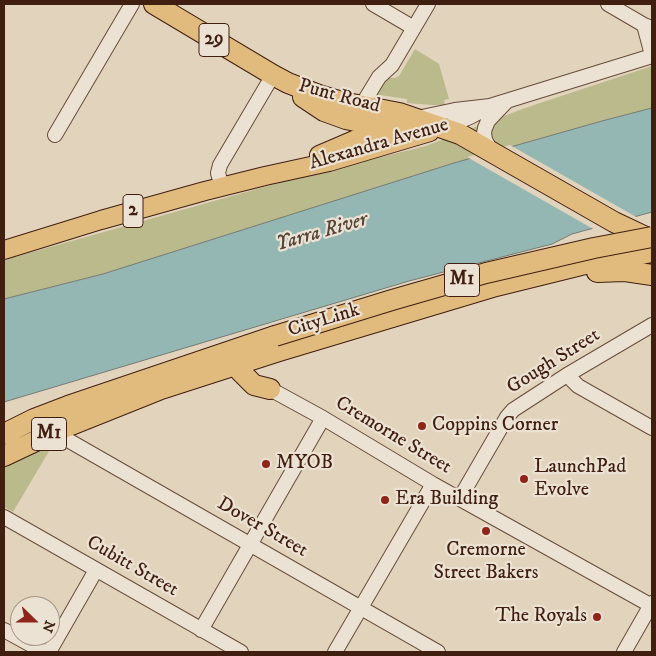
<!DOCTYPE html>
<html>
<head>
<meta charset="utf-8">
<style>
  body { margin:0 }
  #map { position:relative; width:656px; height:656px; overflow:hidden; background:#e2d3bc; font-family:"IM FELL DW Pica",serif }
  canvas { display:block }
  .frame { position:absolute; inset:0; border:5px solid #401f10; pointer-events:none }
  .north { position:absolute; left:10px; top:596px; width:50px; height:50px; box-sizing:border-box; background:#ece2d3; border:1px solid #a79485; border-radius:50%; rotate:112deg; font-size:14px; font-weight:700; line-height:20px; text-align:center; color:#401f10 }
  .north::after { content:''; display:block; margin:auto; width:18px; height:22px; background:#8f2418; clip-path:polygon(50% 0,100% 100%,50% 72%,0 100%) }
</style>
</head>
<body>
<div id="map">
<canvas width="656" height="656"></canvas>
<div class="frame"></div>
<div class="north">N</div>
</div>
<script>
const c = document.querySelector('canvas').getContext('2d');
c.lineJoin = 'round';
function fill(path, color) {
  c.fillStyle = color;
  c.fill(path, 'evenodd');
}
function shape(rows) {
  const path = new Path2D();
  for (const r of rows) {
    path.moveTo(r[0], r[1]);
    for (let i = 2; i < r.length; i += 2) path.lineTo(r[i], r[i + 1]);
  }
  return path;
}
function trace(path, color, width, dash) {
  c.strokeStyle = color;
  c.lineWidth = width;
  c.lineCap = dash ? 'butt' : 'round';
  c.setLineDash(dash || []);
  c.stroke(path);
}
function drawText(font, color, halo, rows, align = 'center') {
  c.font = font + ' "IM FELL DW Pica",serif';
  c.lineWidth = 4.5;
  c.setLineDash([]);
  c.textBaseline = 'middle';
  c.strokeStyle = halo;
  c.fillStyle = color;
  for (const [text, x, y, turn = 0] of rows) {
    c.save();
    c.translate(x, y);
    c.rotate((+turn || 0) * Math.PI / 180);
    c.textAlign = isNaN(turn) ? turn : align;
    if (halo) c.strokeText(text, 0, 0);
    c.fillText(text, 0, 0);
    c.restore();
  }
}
fill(shape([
  [415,49,439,64,449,99,444,100,445,105,432,105,407,103,407,99,373,94,386,78,395,78,399,76],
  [652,66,652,108,602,121,454,163,103,274,4,299,4,260,303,176,426,146,525,108],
  [55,441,13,512,4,507,4,466]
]), '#baba8c');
const water = shape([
  [652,108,652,212,572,234,552,244,409,281,4,402,4,299,103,274,454,163,602,121,652,108]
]);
fill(water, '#95b7b4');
trace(water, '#737a72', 1);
fill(shape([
  [510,145,638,218,595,230,467,157],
  [561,243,553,246,409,283,271,324,271,323,443,273]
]), '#e2d3bc');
const minor = shape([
  [373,4,414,28],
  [608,4,644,25,652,28],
  [644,25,652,55],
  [362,105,379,77,392,65,428,4],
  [417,118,455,110,490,106,652,56],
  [444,128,470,117,485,109],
  [55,135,132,4],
  [492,152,485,140,484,133,485,128,488,121,507,101],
  [222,187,218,173,220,165,273,75],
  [567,375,578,386,652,428],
  [270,389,323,418,433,484,652,606],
  [66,439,438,652],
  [460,498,507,417,513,410,567,375,652,325],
  [4,517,241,652],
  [4,630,44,652],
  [201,630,323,418],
  [49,652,96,570],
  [335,652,433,484],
  [624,652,652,603]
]);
const major = shape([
  [319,155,347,143,384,127],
  [4,250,101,220,205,191,265,176,329,162,430,132]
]);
const highway = shape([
  [154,4,273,75,288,83,319,95,342,102,399,113,460,134,614,222,652,240],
  [303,97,324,111,346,119,384,127,428,131],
  [597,272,625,271,652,275],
  [240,371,254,385,270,389],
  [4,434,34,419,68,406,275,336],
  [4,456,61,429,161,389,279,351,496,286,581,265,652,252]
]);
trace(minor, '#684c3b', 16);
trace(major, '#401f10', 20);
trace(highway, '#401f10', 22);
trace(minor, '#ece2d3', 14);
trace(major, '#e1ba7e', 18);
trace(highway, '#e1ba7e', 20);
const highwayBridge = shape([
  [275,336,392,300,486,273,594,248,652,237]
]);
trace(highwayBridge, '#401f10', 22, []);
trace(highwayBridge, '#e1ba7e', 20);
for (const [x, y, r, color] of [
  [422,426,5,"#8f2418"],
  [266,464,5,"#8f2418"],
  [524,479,5,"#8f2418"],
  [385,500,5,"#8f2418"],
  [486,531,5,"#8f2418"],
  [597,617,5,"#8f2418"]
]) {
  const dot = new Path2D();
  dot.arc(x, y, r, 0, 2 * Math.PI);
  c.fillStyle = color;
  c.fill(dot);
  trace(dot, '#ece2d3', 2);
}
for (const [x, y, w] of [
  [214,40,30],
  [133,211,20],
  [462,280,35],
  [49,434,35]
]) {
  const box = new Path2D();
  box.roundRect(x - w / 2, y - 16.5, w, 33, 4);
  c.fillStyle = '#ece2d3';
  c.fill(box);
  trace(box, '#401f10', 1);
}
drawText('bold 19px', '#401f10', null, [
  ["29",214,40],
  ["2",133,211],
  ["M1",462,280],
  ["M1",49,434]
]);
drawText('20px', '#401f10', '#ece2d3', [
  ["Punt Road",339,97,15],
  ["Alexandra Avenue",379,145,-16],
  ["CityLink",324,321,-17],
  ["Gough Street",554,362,-32],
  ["Cremorne Street",393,436,31],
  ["Dover Street",262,528,30],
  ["Cubitt Street",132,567,30]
]);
drawText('20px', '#401f10', '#ece2d3', [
  ["Coppins Corner",432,426],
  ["MYOB",276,464],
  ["LaunchPad",534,468],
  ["Evolve",534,491],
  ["Era Building",395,500],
  ["Cremorne",486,551,"center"],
  ["Street Bakers",486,574,"center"],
  ["The Royals",587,617,"right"]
], 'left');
drawText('italic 21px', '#554539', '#ece2d3', [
  ["Yarra River",322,233,-16]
]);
</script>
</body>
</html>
